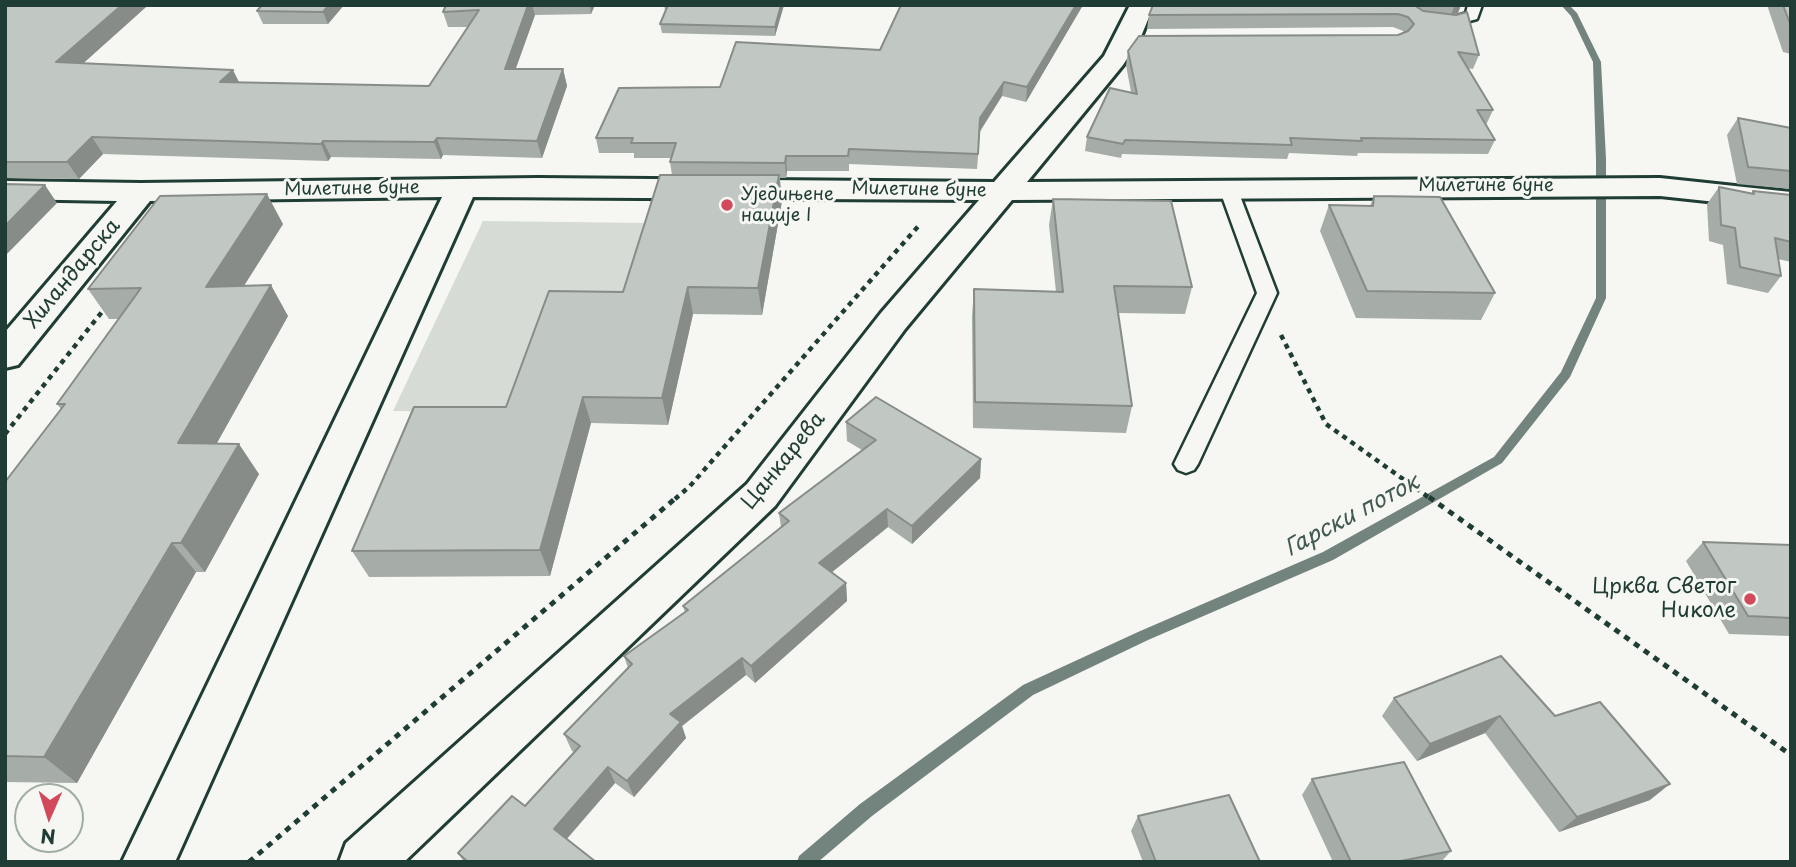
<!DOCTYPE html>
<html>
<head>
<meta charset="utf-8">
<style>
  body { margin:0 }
  #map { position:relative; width:1796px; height:867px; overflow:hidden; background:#f6f6f2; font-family:"Playpen Sans",sans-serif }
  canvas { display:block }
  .frame { position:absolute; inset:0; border:7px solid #1f3d34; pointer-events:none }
  .north { position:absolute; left:14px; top:783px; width:70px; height:70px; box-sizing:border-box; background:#f6f6f2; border:2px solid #a0aca6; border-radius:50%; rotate:183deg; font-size:19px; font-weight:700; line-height:28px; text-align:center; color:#1f3d34 }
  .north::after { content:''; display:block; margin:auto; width:24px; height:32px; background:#d1495b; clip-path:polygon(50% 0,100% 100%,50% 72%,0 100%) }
</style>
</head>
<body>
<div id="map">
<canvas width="1796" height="867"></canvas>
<div class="frame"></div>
<div class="north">N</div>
</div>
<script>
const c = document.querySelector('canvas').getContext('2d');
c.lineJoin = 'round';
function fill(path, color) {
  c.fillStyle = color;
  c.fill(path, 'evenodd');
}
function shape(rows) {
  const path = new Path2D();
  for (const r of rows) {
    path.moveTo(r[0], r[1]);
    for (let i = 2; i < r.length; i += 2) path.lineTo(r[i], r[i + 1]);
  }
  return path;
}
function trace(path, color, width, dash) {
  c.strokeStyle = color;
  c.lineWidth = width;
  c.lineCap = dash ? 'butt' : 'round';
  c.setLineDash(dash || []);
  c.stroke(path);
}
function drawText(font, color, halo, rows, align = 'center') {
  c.font = font + ' "Playpen Sans",sans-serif';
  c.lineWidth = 6;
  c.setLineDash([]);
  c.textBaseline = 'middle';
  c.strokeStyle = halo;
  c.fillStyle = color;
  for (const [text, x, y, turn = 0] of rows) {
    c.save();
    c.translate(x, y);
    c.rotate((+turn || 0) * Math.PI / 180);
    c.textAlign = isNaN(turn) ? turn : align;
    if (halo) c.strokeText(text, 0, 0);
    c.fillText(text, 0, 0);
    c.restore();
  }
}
fill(shape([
  [483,221,649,223,623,310,511,412,393,411]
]), '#d6dbd6');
fill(shape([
  [1561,5,1569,5,1577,13,1601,62,1606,159,1606,298,1570,377,1502,463,1333,560,1148,640,1033,695,872,816,818,862,797,862,799,856,860,804,1023,685,1138,632,1323,552,1494,457,1561,372,1596,298,1596,159,1593,62,1571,16,1561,5]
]), '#72847d');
const service = shape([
  [1390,5,1408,5,1426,15,1451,18,1466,13,1468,5,1482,5,1477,19,1451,26,1418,22,1390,5],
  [1228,183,1237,188,1277,293,1198,464,1194,470,1186,473,1178,470,1174,464,1257,293,1219,188,1228,183]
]);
const minor = shape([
  [1130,5,1154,5,1140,39,1123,65,1027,182,1660,178,1791,192,1791,210,1660,196,1012,200,905,329,775,506,404,862,339,862,346,843,747,484,881,313,979,200,473,197,175,862,122,862,442,197,150,201,18,365,5,368,5,332,117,201,5,199,5,181,141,183,538,178,994,182,1104,56,1130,5]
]);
trace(service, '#1f3d34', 5);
trace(minor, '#1f3d34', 6);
trace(shape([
  [1281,335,1326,424,1431,499],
  [5,434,105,308],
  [675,499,690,486,921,223]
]), '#1f3d34', 4.5, [5, 5]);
trace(shape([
  [1429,497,1791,755],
  [249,862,677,497]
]), '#1f3d34', 5, [6, 6]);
fill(service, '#f6f6f2');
fill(minor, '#f6f6f2');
fill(shape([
  [5,5,163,5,161,7,146,7,83,63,239,82,429,86,468,27,448,27,443,12,446,5,595,5,591,14,535,15,515,69,563,69,567,86,542,158,443,155,441,159,331,157,328,161,103,154,79,179,5,178],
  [262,5,344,5,328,24,263,24,257,11],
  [664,5,784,5,775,36,662,33,660,24,666,10,665,10],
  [901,5,1083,5,1026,102,1002,96,980,132,977,169,849,164,849,171,787,171,786,178,780,178,782,201,762,315,693,314,668,425,591,423,550,576,369,577,352,551,506,407,623,292,672,175,670,162,671,158,634,158,634,153,599,153,596,138,720,87,880,50],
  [1153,5,1461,5,1458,13,1453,14,1479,55,1473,69,1467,68,1493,110,1486,125,1495,140,1488,154,1358,153,1357,156,1289,153,1287,159,1122,154,1121,158,1085,151,1087,137,1131,92,1126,65,1128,51,1398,35,1404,33,1403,31,1393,27,1147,29,1149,15],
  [1767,5,1791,5,1791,54,1783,52],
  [1738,118,1791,128,1791,189,1737,184,1727,135],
  [1719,187,1751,194,1753,191,1791,195,1791,262,1778,259,1781,276,1768,293,1727,284,1723,245,1709,241,1707,204],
  [1374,196,1495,293,1481,320,1356,318,1320,231,1329,205,1370,206],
  [1053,199,1192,287,1185,314,1118,313,1132,406,1126,433,973,428,972,316,974,289,1056,292,1049,225],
  [283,224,244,286,288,316,217,443,259,474,205,572,196,572,77,783,5,782,5,482,61,409,57,404,119,319,109,319,88,289],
  [846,422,981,459,980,478,912,544,888,527,832,572,846,583,847,601,755,683,746,675,682,726,686,738,634,797,615,783,567,839,596,862,464,862,458,853,525,806,574,752,572,751,564,734,628,668,624,656,685,612,683,606,781,527,779,513,862,450,847,441],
  [1703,542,1791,545,1791,636,1729,634,1686,561],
  [1394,698,1555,716,1650,800,1559,832,1485,733,1417,761,1382,716],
  [1312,779,1451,851,1441,862,1333,862,1302,795],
  [1138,816,1260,862,1143,862,1131,831]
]), '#a6aca8');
fill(shape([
  [122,5,145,5,146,7,67,78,56,62],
  [329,5,344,5,328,24,323,12],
  [528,5,532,5,535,15,510,85,505,69],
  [590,5,595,5,591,14],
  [781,5,784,5,775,36,775,27],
  [1076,5,1083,5,1026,102,1027,87],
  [1455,5,1461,5,1458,13,1451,15],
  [563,69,567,86,542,158,537,141],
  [233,70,241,86,220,82],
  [1004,82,1002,96,979,132,980,118],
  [92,137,103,154,79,179,67,162],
  [437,138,443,155,441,159,434,142],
  [323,141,331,157,328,161,321,144],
  [786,156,787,171,786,178,785,163],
  [779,175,782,201,762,315,758,288],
  [45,185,57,203,5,256,5,226],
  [267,194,283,224,224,317,206,287],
  [271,285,288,316,200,473,178,443],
  [688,287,693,314,668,425,662,398],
  [583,397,591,423,550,576,540,550],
  [239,444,259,474,205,572,181,543],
  [981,459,980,478,912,544,912,526],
  [887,509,888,527,821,581,819,563],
  [172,543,196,572,77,783,44,757],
  [846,583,847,601,755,683,751,666],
  [742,658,746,675,682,726,686,738,634,797,627,781,670,714],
  [1500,716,1485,733,1417,761,1430,744],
  [608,767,615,783,562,844,554,829],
  [1670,784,1650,800,1559,832,1577,817]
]), '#878c88');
const building = shape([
  [5,5,122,5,56,62,233,70,220,82,429,86,479,10,443,12,446,5,528,5,505,69,563,69,537,141,437,138,434,142,323,141,321,144,92,137,67,162,5,162,5,5],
  [262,5,329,5,323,12,257,11,262,5],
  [668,5,781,5,775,27,660,24,668,5],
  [901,5,1076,5,1027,87,1004,82,980,118,978,154,849,149,848,156,786,156,785,163,670,162,676,143,631,143,633,138,596,138,619,88,720,87,736,42,880,50,901,5],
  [1153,5,1414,5,1423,11,1456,15,1467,12,1479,55,1458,52,1493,110,1477,110,1495,140,1361,138,1362,141,1290,138,1292,145,1125,140,1123,144,1087,137,1110,88,1137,94,1128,51,1139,36,1398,35,1408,31,1414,24,1408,17,1398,14,1149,15,1153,5],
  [1783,5,1791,5,1791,26,1783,5],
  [1738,118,1791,128,1791,171,1748,167,1738,118],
  [660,175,779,175,758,288,688,287,662,398,583,397,540,550,352,551,414,407,506,407,549,291,623,292,660,175],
  [5,184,45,185,5,226,5,184],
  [1719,187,1754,194,1753,191,1791,195,1791,242,1775,238,1781,276,1740,267,1735,228,1721,225,1719,187],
  [267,194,206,287,271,285,178,443,239,444,181,543,172,543,44,757,5,756,5,482,65,404,57,404,141,288,88,289,160,196,267,194],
  [1374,196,1440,197,1495,293,1367,291,1329,205,1373,206,1374,196],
  [1053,199,1171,201,1192,287,1114,286,1132,406,975,402,974,289,1063,292,1053,199],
  [876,397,981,459,912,526,887,509,819,563,846,583,751,666,742,658,670,714,681,722,627,781,608,767,554,829,596,862,468,862,458,853,512,796,525,806,580,746,564,734,632,664,624,656,688,610,683,606,789,521,779,513,876,440,846,422,876,397],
  [1703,542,1791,545,1791,618,1748,616,1703,542],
  [1501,656,1555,716,1600,702,1670,784,1577,817,1500,716,1430,744,1394,698,1501,656],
  [1404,762,1451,851,1396,862,1351,862,1312,779,1404,762],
  [1229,795,1260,862,1156,862,1138,816,1229,795]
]);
fill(building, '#c1c8c3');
trace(building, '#878c88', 2);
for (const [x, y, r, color] of [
  [727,205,7,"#d1495b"],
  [1750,599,7,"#d1495b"]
]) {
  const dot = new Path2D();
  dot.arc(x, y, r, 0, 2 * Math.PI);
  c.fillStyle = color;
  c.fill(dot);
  trace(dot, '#f6f6f2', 2.5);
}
drawText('18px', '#1f3d34', '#f6f6f2', [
  ["Милетине буне",1486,186],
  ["Милетине буне",352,189,-1],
  ["Милетине буне",919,190,1]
]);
drawText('18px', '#1f3d34', '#f6f6f2', [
  ["Уједињене",741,195],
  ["нације I",741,216]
], 'left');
drawText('21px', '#1f3d34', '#f6f6f2', [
  ["Хиландарска",73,274,-50],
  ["Цанкарева",784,461,-51]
]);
drawText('21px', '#1f3d34', '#f6f6f2', [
  ["Црква Светог",1736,587],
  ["Николе",1736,611]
], 'right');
drawText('italic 23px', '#425a52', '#f6f6f2', [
  ["Гарски поток",1352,516,-28]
]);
</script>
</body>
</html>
